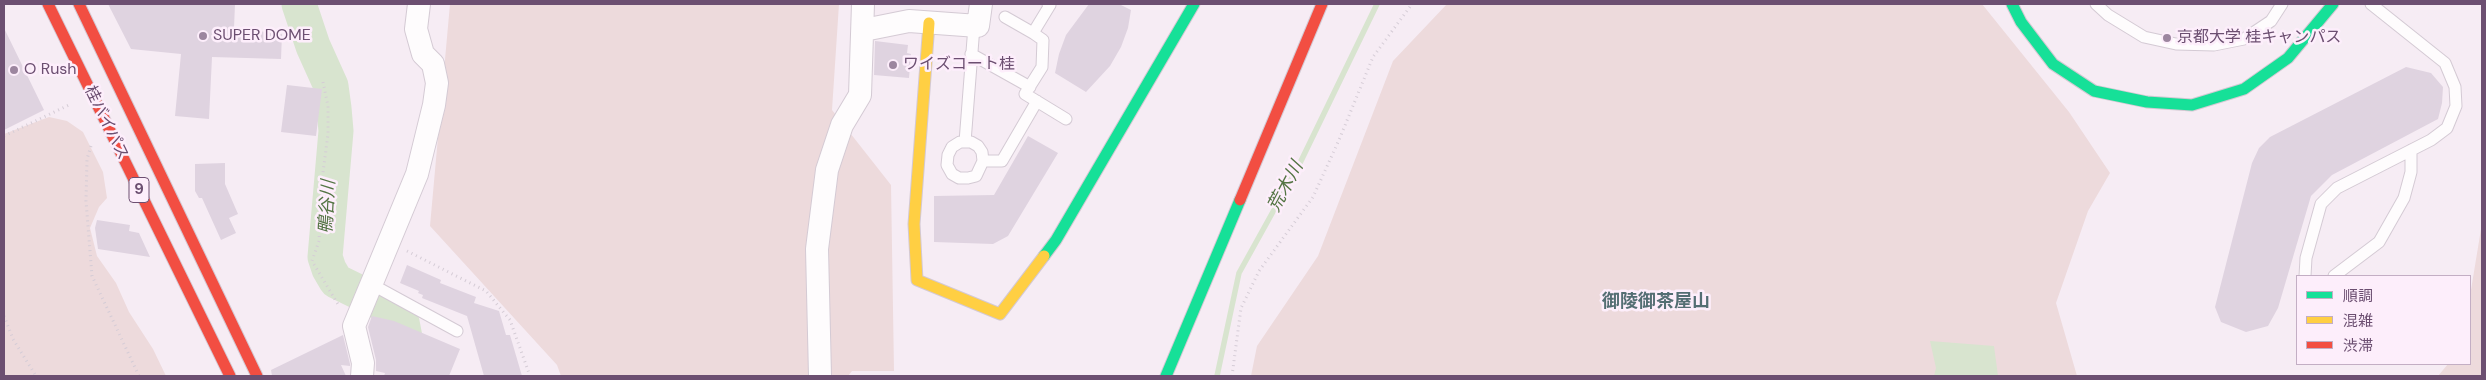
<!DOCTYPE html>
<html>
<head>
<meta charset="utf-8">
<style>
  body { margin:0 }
  #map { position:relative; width:2486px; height:380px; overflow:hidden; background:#f6ecf4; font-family:"DM Sans","Noto Sans JP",sans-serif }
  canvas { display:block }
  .frame { position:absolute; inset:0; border:5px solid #6c4f71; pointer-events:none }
  .legend { position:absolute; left:2296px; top:275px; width:175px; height:90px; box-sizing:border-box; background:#fdeefb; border:1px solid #c3aec4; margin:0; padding:6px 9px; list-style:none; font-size:15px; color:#6c4f71 }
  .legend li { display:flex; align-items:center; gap:10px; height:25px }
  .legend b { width:25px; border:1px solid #c3aec4 }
</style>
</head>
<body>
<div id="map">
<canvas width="2486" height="380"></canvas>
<div class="frame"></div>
<ul class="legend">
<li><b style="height:6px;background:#16e098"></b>順調</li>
<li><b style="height:6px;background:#ffcf43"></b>混雑</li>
<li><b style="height:6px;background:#f24e42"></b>渋滞</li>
</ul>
</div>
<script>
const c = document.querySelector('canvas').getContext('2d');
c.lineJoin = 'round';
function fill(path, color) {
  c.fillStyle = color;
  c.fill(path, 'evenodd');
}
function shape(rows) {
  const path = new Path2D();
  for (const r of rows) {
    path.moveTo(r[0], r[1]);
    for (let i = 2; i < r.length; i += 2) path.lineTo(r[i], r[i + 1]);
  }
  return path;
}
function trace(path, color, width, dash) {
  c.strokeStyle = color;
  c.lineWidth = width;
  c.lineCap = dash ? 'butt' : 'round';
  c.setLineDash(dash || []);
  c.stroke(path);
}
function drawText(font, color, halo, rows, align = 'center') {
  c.font = font + ' "DM Sans","Noto Sans JP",sans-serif';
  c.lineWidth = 5;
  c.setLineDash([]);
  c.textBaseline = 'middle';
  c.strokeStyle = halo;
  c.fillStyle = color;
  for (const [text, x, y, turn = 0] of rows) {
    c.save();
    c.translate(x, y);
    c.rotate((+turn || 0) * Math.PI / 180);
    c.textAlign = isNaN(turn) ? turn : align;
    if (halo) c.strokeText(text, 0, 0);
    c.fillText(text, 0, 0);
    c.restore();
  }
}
fill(shape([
  [450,4,839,4,832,110,891,185,894,371,852,371,848,376,561,376,557,365,430,226],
  [1447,4,1982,4,2069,112,2110,173,2088,211,2056,303,2077,376,1251,376,1257,346,1318,256,1393,61],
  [49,117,67,121,83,132,103,172,107,198,99,207,90,228,97,256,116,283,129,312,153,349,166,376,4,376,4,134],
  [2482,223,2482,376,2438,376,2448,364,2470,364,2470,296]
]), '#eddadc');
fill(shape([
  [1930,341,1994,346,1998,376,1934,376,1936,368]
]), '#d8e4cf');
trace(shape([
  [1217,376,1239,273,1300,163,1377,4]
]), '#d8e4cf', 5.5);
trace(shape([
  [299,4,313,46,331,86,334,108,336,131,325,257,329,269,336,281,383,304,394,311,402,322,407,348,403,376]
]), '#d8e4cf', 35);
fill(shape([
  [108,4,235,4,234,28,282,34,281,59,212,57,209,119,175,116,181,54,131,49],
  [1089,4,1119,4,1131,10,1128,28,1121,47,1110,66,1086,92,1055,73,1059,54,1066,35],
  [4,28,44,110,4,130],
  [875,41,908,45,907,53,911,54,909,78,874,75],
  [2406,67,2431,73,2443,87,2442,103,2438,119,2332,175,2311,196,2278,308,2268,326,2246,332,2221,322,2215,307,2252,163,2259,148,2270,137],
  [287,85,322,89,316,136,281,132],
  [1028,136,1058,153,1008,236,993,244,934,242,934,196,994,195],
  [225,163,225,184,238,214,229,218,236,233,221,240,202,198,199,198,195,191,195,164],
  [97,220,130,225,129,231,139,233,150,257,98,249,95,228],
  [407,265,441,280,440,283,476,297,474,303,499,311,506,335,510,335,522,376,484,376,467,316,422,298,423,295,418,293,419,291,400,283],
  [372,316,394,321,460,349,449,376,384,376,385,373,376,371,376,360,368,327],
  [343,335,350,364,350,366,341,365,346,376,272,376,271,370]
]), '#dfd3e0');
const lane = shape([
  [1048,4,1050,5,1033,33,1043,40,1042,67,1025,94,1066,119],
  [2096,4,2108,15,2144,37,2176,44,2214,45,2244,39,2271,21,2282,4],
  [1005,17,1033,33],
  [971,54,1030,87],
  [965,142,974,26],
  [983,161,976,176,968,178,959,178,952,174,947,165,948,155,952,147,960,142,971,142,978,146,982,152,983,161,1002,161,1037,101],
  [2305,276,2306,258,2321,204,2337,188,2431,140,2447,128,2456,106,2455,87,2445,63,2371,4],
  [2334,276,2379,242,2404,198,2411,172,2411,150],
  [371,284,457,331]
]);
const street = shape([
  [864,30,909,21,978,26,981,4],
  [362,376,363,363,354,326,417,174,434,105,437,83,433,64,423,54,416,29,419,4],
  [820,376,817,249,827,170,842,125,860,95,863,4]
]);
const fast = shape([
  [2012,4,2021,22,2053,64,2094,91,2147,102,2192,105,2244,89,2288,58,2333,4],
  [1044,256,1056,240,1194,4],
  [1166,376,1240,200]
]);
const slow = shape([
  [929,23,914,224,917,280,1000,314,1044,256]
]);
const jam = shape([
  [48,4,230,376],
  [79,4,257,376],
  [1240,200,1322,4]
]);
trace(lane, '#d4cad4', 13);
trace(street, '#d4cad4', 24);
trace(fast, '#d4c9d3', 13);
trace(slow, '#d4c9d3', 13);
trace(jam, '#d4c9d3', 13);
trace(shape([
  [323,82,328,106,328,134,322,180,319,241,312,261,339,306],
  [4,136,71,104],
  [91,146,87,159,86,201,92,276,139,376],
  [407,251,486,291,510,320,530,376],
  [4,316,13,339,36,376],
  [1232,376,1241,308,1259,271,1313,197,1339,140,1373,57,1412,4]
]), '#d5ccd6', 3, [1, 4]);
trace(lane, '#fefcfd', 11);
trace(street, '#fefcfd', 22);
trace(fast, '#16e098', 11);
trace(slow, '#ffcf43', 11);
trace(jam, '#f24e42', 11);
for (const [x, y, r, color] of [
  [203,36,5,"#9c869f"],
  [2167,38,5,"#9c869f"],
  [893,65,5,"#9c869f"],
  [14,70,5,"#9c869f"]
]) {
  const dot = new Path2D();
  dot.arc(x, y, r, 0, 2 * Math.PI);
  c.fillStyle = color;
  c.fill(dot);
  trace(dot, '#fdeefb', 2);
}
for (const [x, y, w] of [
  [139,190,20]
]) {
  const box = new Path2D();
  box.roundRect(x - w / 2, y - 12.5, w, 25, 4);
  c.fillStyle = '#fdeefb';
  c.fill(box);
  trace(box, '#6c4f71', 1);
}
drawText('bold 15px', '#6c4f71', null, [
  ["9",139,190]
]);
drawText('16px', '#6c4f71', '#fdeefb', [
  ["SUPER DOME",213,36],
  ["京都大学 桂キャンパス",2177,38],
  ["ワイズコート桂",903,65],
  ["O Rush",24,70]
], 'left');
drawText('16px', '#6c4f71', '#fdeefb', [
  ["桂バイパス",106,123,64]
]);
drawText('italic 18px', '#547544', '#fdeefb', [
  ["荒木川",1286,187,-62],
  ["鴨谷川",328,207,-87]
]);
drawText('bold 18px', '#546e73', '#fdeefb', [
  ["御陵御茶屋山",1656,302]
]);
</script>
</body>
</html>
